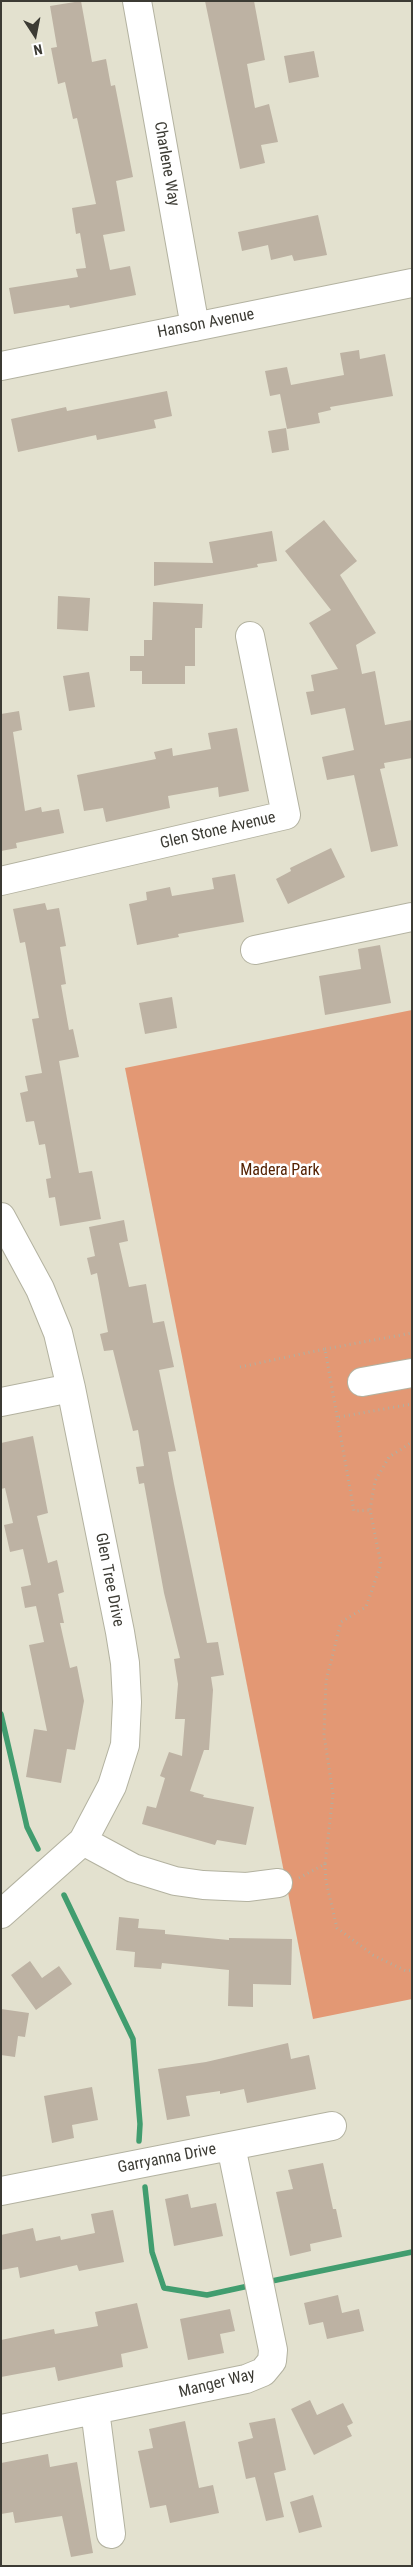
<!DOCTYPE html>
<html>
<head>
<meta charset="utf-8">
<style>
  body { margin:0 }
  #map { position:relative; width:413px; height:2567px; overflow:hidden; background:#e3e1cf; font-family:"Roboto Condensed",sans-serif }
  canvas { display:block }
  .frame { position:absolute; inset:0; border:2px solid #3c3b34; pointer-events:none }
  .north { position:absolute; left:10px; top:10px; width:50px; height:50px; -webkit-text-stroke:4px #fff; paint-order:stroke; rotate:169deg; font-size:14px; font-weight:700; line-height:20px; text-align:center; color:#3c3b34 }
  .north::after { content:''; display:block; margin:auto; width:18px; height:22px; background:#3c3b34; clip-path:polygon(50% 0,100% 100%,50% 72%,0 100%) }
</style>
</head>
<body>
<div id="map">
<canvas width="413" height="2567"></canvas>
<div class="frame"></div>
<div class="north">N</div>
</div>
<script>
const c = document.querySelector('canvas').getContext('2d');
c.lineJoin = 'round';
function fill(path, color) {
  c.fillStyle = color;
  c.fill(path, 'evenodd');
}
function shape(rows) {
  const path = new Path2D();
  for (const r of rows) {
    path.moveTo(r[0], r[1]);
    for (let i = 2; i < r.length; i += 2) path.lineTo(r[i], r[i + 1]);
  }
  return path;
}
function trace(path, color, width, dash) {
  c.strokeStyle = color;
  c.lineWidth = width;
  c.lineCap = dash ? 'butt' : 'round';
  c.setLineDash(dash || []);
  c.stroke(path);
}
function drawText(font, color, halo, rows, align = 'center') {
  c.font = font + ' "Roboto Condensed",sans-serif';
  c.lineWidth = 5;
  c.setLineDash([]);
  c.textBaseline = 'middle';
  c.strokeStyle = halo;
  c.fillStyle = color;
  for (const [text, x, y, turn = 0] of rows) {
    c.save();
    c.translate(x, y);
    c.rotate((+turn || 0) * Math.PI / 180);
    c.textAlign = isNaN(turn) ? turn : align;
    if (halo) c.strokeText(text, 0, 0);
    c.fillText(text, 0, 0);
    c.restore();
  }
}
fill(shape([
  [412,1010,412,1999,313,2019,125,1068]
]), '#e39874');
trace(shape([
  [1,1714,27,1827,38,1849],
  [64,1895,133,2039,140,2124,139,2141],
  [145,2187,152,2252,164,2288,207,2295,253,2285],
  [267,2282,412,2252]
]), '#419d6f', 5.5);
fill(shape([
  [81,1,92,62,106,59,111,86,115,85,133,177,116,181,125,231,103,235,110,270,130,266,136,295,70,308,69,305,14,314,9,288,78,277,76,269,86,268,80,233,76,234,72,208,96,204,77,118,73,119,65,82,58,84,51,48,57,47,50,6],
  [205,1,254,1,265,60,247,64,255,108,269,104,278,142,261,145,265,163,240,169],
  [314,51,319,77,289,83,284,56],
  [318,215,327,255,294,261,292,255,271,260,268,245,242,251,238,232],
  [359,350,360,359,385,354,393,396,330,407,331,410,318,413,320,423,287,429,280,394,270,396,265,371,287,367,291,385,344,375,340,353],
  [167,391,172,416,154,420,156,428,97,440,96,435,18,452,11,419,66,407,67,411],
  [286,428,289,450,272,453,268,431],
  [324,520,357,561,340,575,376,633,356,645,362,674,375,671,385,725,412,720,412,758,384,763,385,768,380,769,398,846,371,852,354,775,327,780,322,757,354,750,345,708,311,715,306,692,314,691,311,675,338,669,309,623,331,610,285,551],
  [272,531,277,561,257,564,258,567,154,586,154,562,213,563,209,542],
  [58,596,90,598,88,631,57,629],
  [153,602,203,604,202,628,195,628,195,666,185,666,185,684,142,684,142,671,130,671,130,656,144,656,144,640,152,640],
  [89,672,95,707,69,711,63,676],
  [19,711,22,730,13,732,25,811,41,807,42,812,59,809,64,833,16,843,17,848,1,851,1,714],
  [237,728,249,791,219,797,218,787,168,796,170,808,106,822,103,808,84,811,77,775,156,759,154,752,172,748,173,756,211,749,208,733],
  [331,848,345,877,288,904,276,879,291,871,290,868],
  [235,874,244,922,178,934,179,937,137,945,129,904,147,900,146,892,170,887,172,896,214,889,212,878],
  [45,903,47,910,59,908,66,946,60,947,66,984,61,985,69,1030,73,1029,79,1057,59,1061,79,1173,92,1171,101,1219,60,1226,55,1197,49,1198,46,1179,51,1178,45,1144,39,1145,34,1121,26,1122,20,1093,28,1091,25,1076,42,1073,32,1019,39,1018,25,942,20,943,13,909],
  [380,945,391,1003,325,1015,319,976,361,969,358,949],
  [172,997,177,1028,145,1034,139,1003],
  [124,1220,128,1241,119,1243,129,1287,146,1284,153,1323,164,1321,174,1367,159,1370,176,1451,168,1452,174,1484,207,1643,218,1642,224,1675,211,1677,213,1690,209,1750,204,1750,190,1791,204,1795,203,1797,254,1807,246,1845,217,1840,215,1845,142,1824,147,1806,156,1808,165,1778,160,1776,169,1752,182,1756,185,1719,175,1719,178,1684,174,1659,180,1658,164,1593,144,1483,139,1484,136,1467,144,1466,138,1430,133,1431,113,1350,104,1351,100,1334,108,1332,97,1273,91,1275,87,1258,95,1256,89,1227],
  [33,1436,48,1513,37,1516,48,1563,57,1560,64,1592,58,1594,64,1623,60,1623,70,1668,77,1666,84,1701,75,1750,67,1749,61,1783,26,1777,34,1729,47,1731,29,1645,44,1642,36,1606,25,1608,21,1587,31,1585,23,1549,10,1552,4,1525,13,1523,5,1488,1,1489,1,1443],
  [119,1917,139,1919,138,1928,165,1930,165,1934,229,1940,229,1938,292,1939,291,1985,253,1984,253,2007,228,2006,229,1970,162,1963,161,1969,134,1967,135,1952,116,1950],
  [30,1961,42,1978,59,1966,72,1984,36,2010,11,1975],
  [1,2009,29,2013,25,2037,18,2036,15,2057,1,2055],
  [288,2043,291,2059,309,2055,316,2089,247,2103,244,2089,220,2094,220,2091,186,2096,190,2116,167,2120,158,2069,206,2062],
  [92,2087,98,2120,72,2125,74,2138,52,2143,44,2096],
  [323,2163,333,2209,336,2209,342,2237,310,2244,311,2251,290,2256,276,2192,293,2189,288,2170],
  [188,2194,191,2208,216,2203,223,2236,174,2246,165,2199],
  [113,2210,124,2262,79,2271,77,2265,20,2278,18,2267,1,2270,1,2235,33,2228,36,2241,60,2236,61,2240,95,2233,91,2214],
  [338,2295,342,2313,359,2309,364,2331,327,2339,323,2322,309,2325,304,2303],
  [137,2303,148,2348,121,2354,123,2367,58,2381,55,2367,1,2377,1,2340,54,2329,55,2334,98,2326,95,2312],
  [230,2309,235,2331,220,2334,224,2353,188,2360,180,2319],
  [310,2400,317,2415,343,2403,353,2423,347,2426,352,2436,314,2455,291,2409],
  [275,2418,286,2470,274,2473,284,2517,266,2521,255,2477,246,2479,238,2442,253,2438,249,2423],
  [185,2421,199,2488,213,2485,219,2513,170,2523,166,2505,150,2508,138,2451,153,2448,149,2429],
  [48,2454,50,2467,77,2462,93,2553,71,2557,62,2516,15,2523,13,2512,1,2514,1,2463],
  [313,2495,322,2527,299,2533,290,2502]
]), '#bdb2a3');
const minor = shape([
  [137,1,195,327],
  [1,366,412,283],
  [1,881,286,815,250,636],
  [255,950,412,917],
  [1,1217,40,1289,58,1333,71,1388,120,1632,125,1663,127,1702,125,1745,112,1786,83,1841,1,1914],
  [362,1382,412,1373],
  [1,1402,71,1388],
  [83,1841,133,1868,175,1881,203,1885,247,1887,278,1883],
  [1,2191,332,2126],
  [95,2410,111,2534],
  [1,2429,246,2379,263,2372,272,2361,273,2350,231,2146]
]);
trace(minor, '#b3b2a0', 30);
trace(shape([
  [325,1349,412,1333],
  [240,1367,325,1349,354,1511,370,1510],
  [339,1417,412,1404],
  [325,1864,326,1881,337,1928,373,1955,406,1971,412,1970],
  [299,1878,325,1864,333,1794,324,1735,326,1681,341,1622,366,1607,381,1564,370,1510,375,1481,389,1457,412,1442]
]), '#b1afa0', 3, [1, 4]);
trace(minor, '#fff', 28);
drawText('16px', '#3c3b34', '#fff', [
  ["Charlene Way",166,164,80],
  ["Hanson Avenue",206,324,-11],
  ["Glen Stone Avenue",218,831,-13],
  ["Glen Tree Drive",109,1580,79],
  ["Garryanna Drive",167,2159,-11],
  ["Manger Way",217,2384,-14]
]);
drawText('16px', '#542102', '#fff', [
  ["Madera Park",280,1171]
]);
</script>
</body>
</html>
